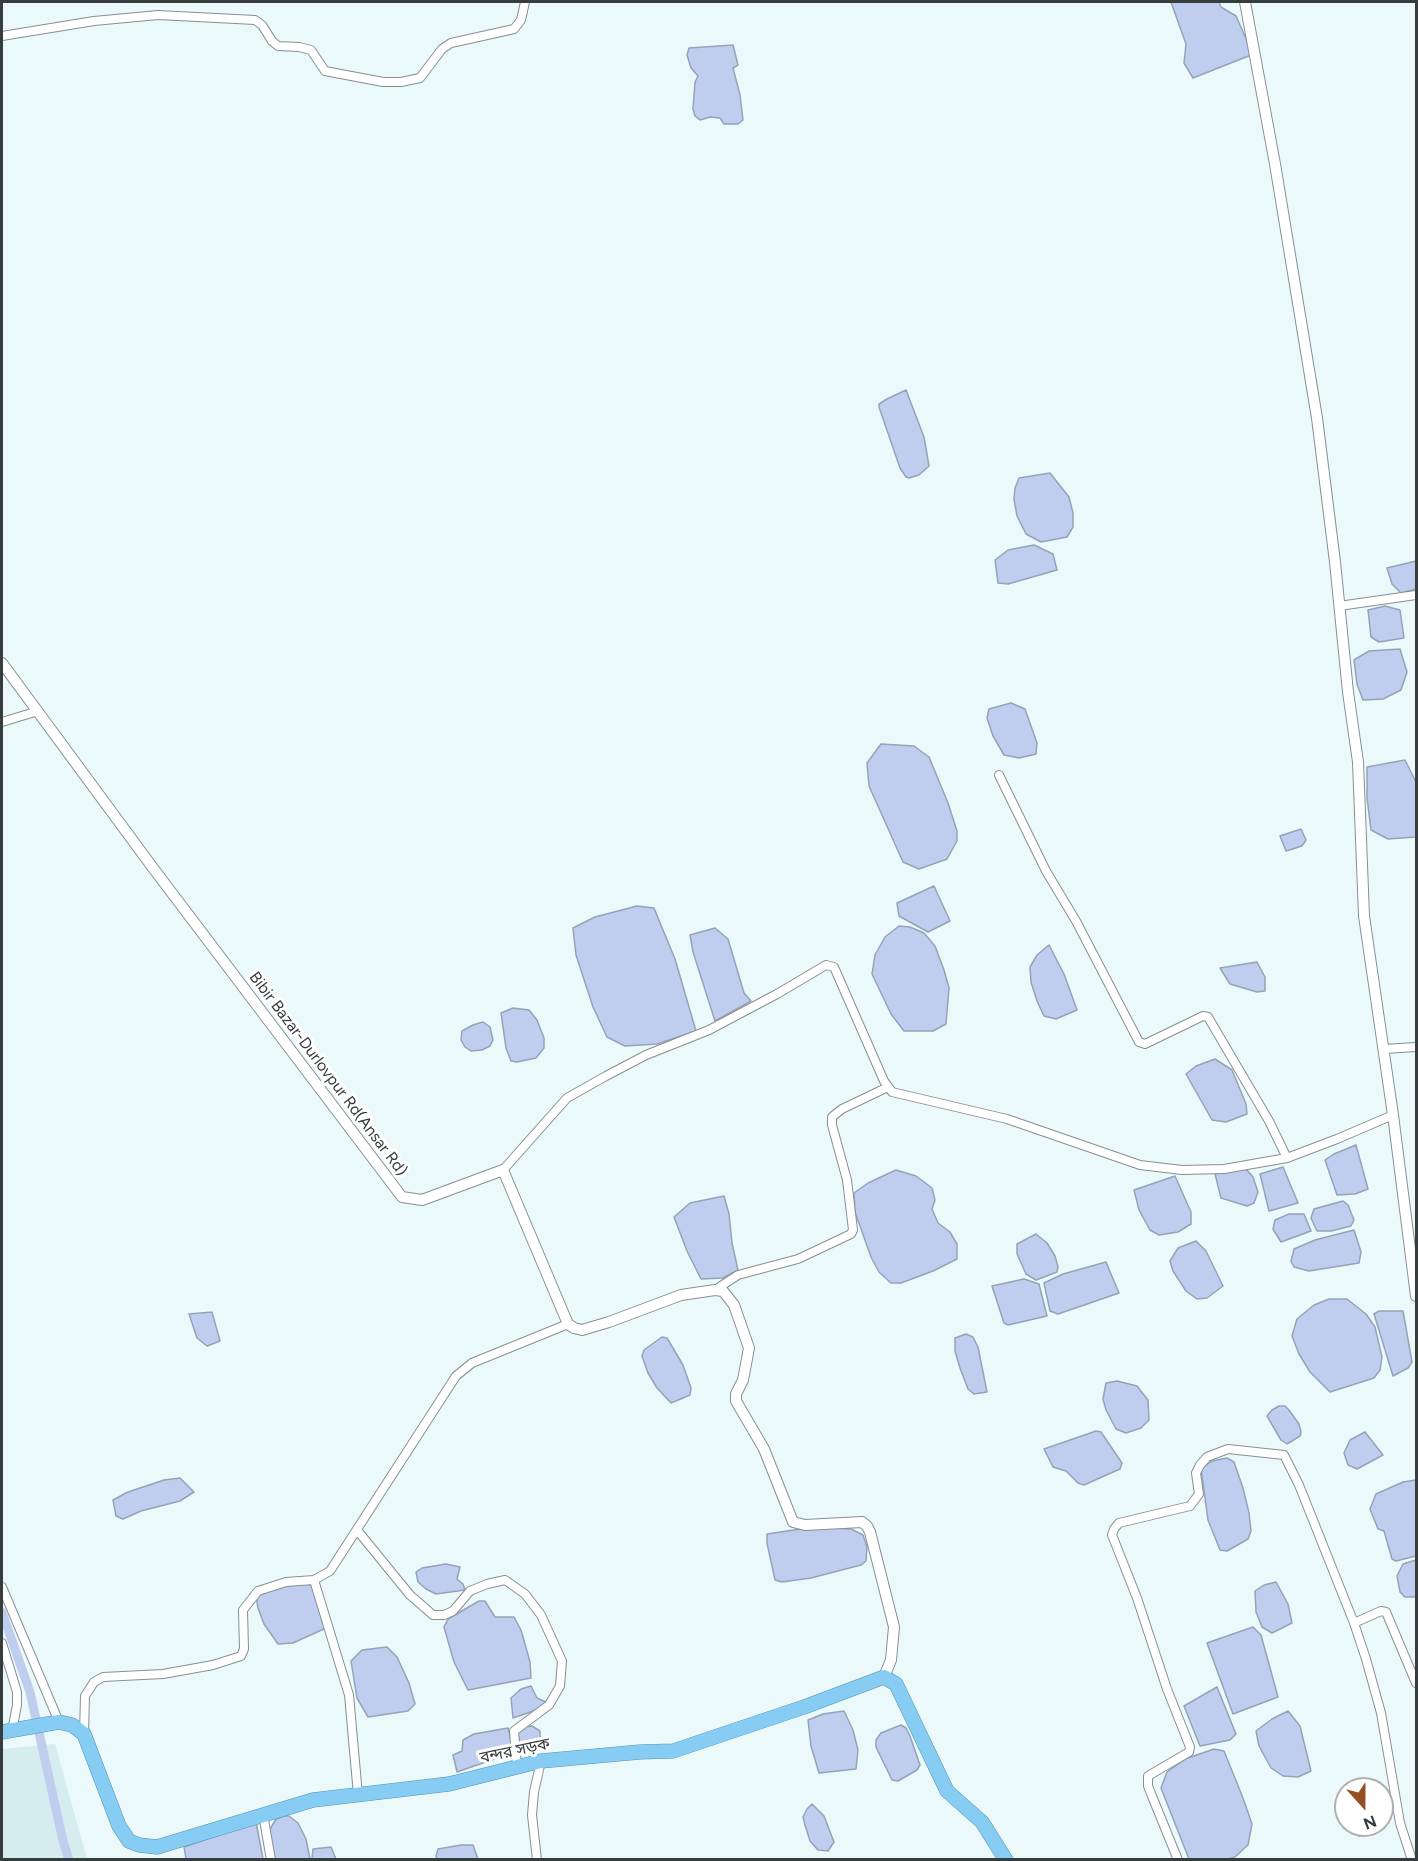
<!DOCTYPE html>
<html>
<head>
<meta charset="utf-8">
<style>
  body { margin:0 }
  #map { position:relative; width:1418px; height:1861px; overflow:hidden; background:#ecf9fa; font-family:Figtree,sans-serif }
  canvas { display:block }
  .frame { position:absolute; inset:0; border:3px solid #373c3c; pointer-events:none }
  .north { position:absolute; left:1334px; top:1777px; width:60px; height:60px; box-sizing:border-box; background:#fff; border:2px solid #afb1b1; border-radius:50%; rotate:159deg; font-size:16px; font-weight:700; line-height:24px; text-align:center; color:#373c3c }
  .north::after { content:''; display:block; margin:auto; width:21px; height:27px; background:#954f25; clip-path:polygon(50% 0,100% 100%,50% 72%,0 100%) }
</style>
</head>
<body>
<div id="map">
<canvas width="1418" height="1861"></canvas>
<div class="frame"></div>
<div class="north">N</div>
</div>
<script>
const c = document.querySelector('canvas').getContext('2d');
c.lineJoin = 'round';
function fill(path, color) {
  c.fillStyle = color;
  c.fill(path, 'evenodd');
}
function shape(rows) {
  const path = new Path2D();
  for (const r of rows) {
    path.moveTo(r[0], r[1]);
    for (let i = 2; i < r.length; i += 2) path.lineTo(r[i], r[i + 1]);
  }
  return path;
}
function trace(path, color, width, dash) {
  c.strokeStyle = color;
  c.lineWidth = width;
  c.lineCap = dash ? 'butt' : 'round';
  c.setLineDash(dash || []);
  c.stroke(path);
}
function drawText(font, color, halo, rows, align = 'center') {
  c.font = font + ' Figtree,"Noto Sans Bengali",sans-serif';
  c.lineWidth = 6;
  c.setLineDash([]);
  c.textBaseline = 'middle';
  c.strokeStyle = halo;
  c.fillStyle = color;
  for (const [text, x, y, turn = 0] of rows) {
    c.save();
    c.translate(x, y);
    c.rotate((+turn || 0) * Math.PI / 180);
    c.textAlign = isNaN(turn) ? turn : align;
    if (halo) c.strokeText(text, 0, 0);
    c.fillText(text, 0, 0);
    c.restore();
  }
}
fill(shape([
  [55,1744,87,1859,2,1859,2,1749]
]), '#d6edef');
const water = shape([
  [1171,2,1219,2,1221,7,1236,16,1252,52,1251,55,1193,78,1184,63,1186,44,1171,2],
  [733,45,738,65,733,68,740,95,743,120,738,124,724,124,720,118,710,117,700,120,695,116,693,109,695,82,698,76,691,68,687,55,689,48,733,45],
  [906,390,924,437,929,466,919,475,909,478,906,477,900,468,879,407,879,404,887,399,906,390],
  [1050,473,1069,497,1073,513,1073,527,1067,537,1041,542,1026,534,1017,516,1014,499,1015,488,1019,478,1050,473],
  [1034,545,1053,554,1057,570,1008,584,998,583,995,560,1008,550,1034,545],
  [1416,561,1416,589,1401,593,1392,584,1387,568,1416,561],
  [1385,606,1400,610,1404,638,1379,642,1371,637,1368,610,1385,606],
  [1400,649,1407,672,1401,690,1383,699,1363,700,1357,684,1354,660,1369,651,1400,649],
  [1011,703,1025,709,1037,743,1036,754,1019,758,1004,755,993,736,987,718,989,709,1011,703],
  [881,744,914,746,929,757,948,803,957,831,957,841,947,859,919,869,903,862,869,786,867,763,881,744],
  [1405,760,1416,782,1416,837,1388,839,1371,830,1367,798,1367,767,1405,760],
  [1301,829,1306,840,1302,846,1286,851,1280,836,1301,829],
  [934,886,950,921,928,932,899,916,897,903,934,886],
  [637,906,654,908,675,959,696,1031,657,1044,625,1046,607,1037,593,1007,576,955,573,928,595,917,637,906],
  [899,926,910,927,924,933,935,946,944,970,949,988,946,1024,933,1031,904,1031,891,1014,872,974,875,955,885,937,899,926],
  [715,928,728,939,744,993,751,1001,715,1021,693,952,690,935,715,928],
  [1049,945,1064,974,1077,1010,1056,1019,1044,1016,1037,1001,1031,982,1030,967,1037,955,1049,945],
  [1257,962,1265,977,1265,991,1257,992,1230,984,1220,968,1257,962],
  [513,1008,529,1010,537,1020,544,1038,544,1048,536,1058,517,1062,511,1061,506,1048,501,1013,513,1008],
  [483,1022,490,1027,493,1040,490,1046,482,1050,471,1051,465,1047,461,1040,462,1031,473,1025,483,1022],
  [1215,1059,1232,1070,1246,1104,1247,1114,1226,1122,1212,1120,1186,1074,1196,1066,1215,1059],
  [1356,1145,1368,1189,1355,1194,1337,1195,1325,1160,1334,1154,1356,1145],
  [1283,1167,1298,1203,1269,1211,1260,1174,1283,1167],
  [1236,1169,1247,1170,1253,1177,1258,1192,1254,1203,1247,1206,1221,1198,1215,1174,1236,1169],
  [896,1170,916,1176,932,1188,935,1200,932,1209,938,1223,950,1232,957,1244,957,1259,933,1271,901,1283,891,1283,879,1272,871,1257,855,1212,854,1193,868,1183,896,1170],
  [1175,1176,1191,1212,1191,1224,1178,1232,1159,1235,1150,1230,1139,1210,1134,1190,1175,1176],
  [724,1196,729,1214,732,1243,738,1270,723,1278,701,1279,687,1251,674,1217,690,1203,724,1196],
  [1343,1201,1348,1205,1354,1220,1351,1226,1331,1231,1317,1231,1311,1218,1314,1209,1343,1201],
  [1289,1214,1304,1214,1311,1231,1281,1242,1273,1229,1275,1220,1289,1214],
  [1354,1230,1361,1252,1359,1263,1309,1271,1294,1267,1291,1261,1294,1249,1315,1240,1354,1230],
  [1036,1234,1047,1243,1055,1256,1058,1267,1057,1272,1036,1280,1026,1274,1017,1254,1017,1244,1036,1234],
  [1196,1241,1206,1251,1223,1286,1207,1298,1197,1299,1186,1291,1173,1271,1170,1261,1178,1248,1196,1241],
  [1106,1262,1119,1293,1058,1314,1050,1311,1044,1283,1063,1274,1106,1262],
  [1024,1279,1039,1284,1047,1316,1008,1325,1004,1323,992,1286,1024,1279],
  [1329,1299,1347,1299,1366,1314,1375,1327,1382,1357,1380,1370,1374,1378,1330,1392,1310,1372,1299,1354,1292,1336,1297,1319,1314,1305,1329,1299],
  [1379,1311,1403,1311,1412,1362,1408,1368,1393,1376,1374,1314,1379,1311],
  [212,1312,220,1341,207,1346,197,1338,189,1314,212,1312],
  [966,1334,973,1337,978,1347,987,1392,974,1394,968,1389,960,1368,955,1351,955,1338,966,1334],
  [662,1337,667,1338,683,1365,691,1388,690,1395,671,1403,657,1388,648,1373,642,1356,644,1350,662,1337],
  [1117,1381,1137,1386,1148,1400,1149,1420,1141,1428,1126,1433,1116,1429,1106,1410,1103,1399,1106,1383,1117,1381],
  [1279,1406,1285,1406,1289,1410,1299,1424,1301,1432,1300,1436,1287,1444,1281,1440,1267,1416,1272,1410,1279,1406],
  [1096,1431,1101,1432,1122,1463,1120,1469,1084,1485,1078,1483,1066,1471,1053,1467,1044,1449,1096,1431],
  [1365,1432,1383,1455,1357,1469,1348,1465,1344,1453,1350,1440,1365,1432],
  [1227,1458,1234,1462,1243,1488,1249,1513,1251,1531,1248,1539,1227,1551,1220,1550,1208,1520,1201,1469,1212,1461,1227,1458],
  [180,1478,194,1492,180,1501,141,1511,123,1519,116,1516,113,1500,128,1492,164,1480,180,1478],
  [1416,1480,1416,1556,1396,1561,1392,1559,1384,1531,1378,1529,1370,1509,1376,1494,1403,1482,1416,1480],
  [814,1527,851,1529,863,1535,867,1547,866,1561,861,1565,811,1578,782,1582,775,1580,767,1543,767,1534,814,1527],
  [1416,1560,1416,1597,1405,1597,1400,1592,1397,1576,1403,1564,1416,1560],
  [446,1564,460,1567,457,1579,463,1584,465,1590,436,1594,426,1589,418,1582,416,1572,422,1568,446,1564],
  [1276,1582,1288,1604,1292,1623,1272,1633,1262,1627,1256,1612,1255,1591,1264,1585,1276,1582],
  [311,1584,326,1628,293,1643,278,1644,264,1624,258,1608,256,1595,275,1586,311,1584],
  [479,1601,485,1601,495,1617,514,1617,521,1630,530,1662,531,1678,468,1690,454,1662,444,1627,448,1619,479,1601],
  [1253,1627,1261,1635,1278,1697,1233,1714,1207,1643,1253,1627],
  [387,1647,397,1657,409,1683,415,1704,408,1711,368,1717,357,1698,351,1661,362,1650,387,1647],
  [531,1686,537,1698,546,1702,539,1709,513,1718,511,1698,521,1689,531,1686],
  [1217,1687,1236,1734,1230,1740,1200,1746,1184,1706,1217,1687],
  [844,1711,853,1730,858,1750,856,1769,819,1773,811,1746,808,1720,823,1714,844,1711],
  [1288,1711,1300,1726,1311,1771,1298,1777,1283,1776,1271,1768,1259,1746,1256,1731,1272,1719,1288,1711],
  [901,1725,906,1728,910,1736,920,1765,917,1770,898,1781,892,1780,876,1747,876,1740,881,1733,901,1725],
  [532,1726,540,1731,540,1749,520,1753,518,1732,523,1727,532,1726],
  [508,1728,512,1743,509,1754,457,1772,453,1755,462,1751,463,1740,474,1734,508,1728],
  [1214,1749,1224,1751,1243,1798,1252,1824,1248,1845,1235,1857,1228,1859,1189,1859,1161,1788,1167,1772,1185,1759,1214,1749],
  [812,1804,824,1816,834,1842,828,1851,818,1850,810,1841,805,1825,803,1817,807,1809,812,1804],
  [284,1816,289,1816,298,1823,306,1839,310,1859,274,1859,269,1831,276,1819,284,1816],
  [256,1822,263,1859,186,1859,184,1847,256,1822],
  [461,1845,473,1845,478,1859,437,1859,436,1856,438,1849,461,1845],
  [331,1847,336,1859,312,1859,313,1849,331,1847]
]);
fill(water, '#bfceef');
trace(water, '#96a2b9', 1.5);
trace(shape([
  [2,1612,30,1692,63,1841,69,1860]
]), '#bfceef', 9);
const minor = shape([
  [2,36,94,21,158,15,255,20,262,25,272,41,278,46,299,47,311,50,325,71,383,82,401,82,420,78,442,49,451,43,514,29,521,20,525,2],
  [1339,606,1416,595],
  [2,722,38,711],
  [999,775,1046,871,1076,921,1139,1042,1145,1044,1203,1016,1208,1017,1269,1121,1287,1158],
  [1384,1049,1416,1047],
  [503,1170,567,1098,606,1076,646,1055,709,1030,777,994,826,965,834,967,884,1081,892,1092,1007,1119,1140,1165,1182,1170,1224,1169,1287,1158,1337,1139,1393,1115],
  [715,1290,738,1275,798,1259,851,1234,853,1230,847,1180,832,1125,832,1117,842,1109,888,1087],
  [357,1530,410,1595,433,1615,444,1615,453,1611,470,1591,487,1584,505,1580,525,1594,541,1615,562,1661,560,1686,549,1705,514,1731,517,1766],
  [2,1587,59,1722],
  [1354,1623,1381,1611,1386,1612,1416,1683],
  [2,1643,17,1692,17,1705,12,1731],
  [84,1734,85,1696,94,1682,103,1677,163,1674,213,1665,241,1656,244,1649,243,1610,258,1591,286,1582,314,1580],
  [358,1795,349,1695,314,1580,330,1571,456,1376,472,1363,568,1324],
  [263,1814,271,1860],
  [537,1860,532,1815,534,1792,541,1761],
  [1178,1860,1154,1801,1148,1786,1148,1776,1189,1752,1190,1747,1167,1689,1137,1598,1112,1535,1114,1529,1119,1523,1190,1506,1199,1494,1196,1473,1200,1465,1207,1457,1228,1449,1284,1455,1299,1485,1354,1623,1366,1659,1381,1713,1400,1823,1412,1860]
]);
const tertiary = shape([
  [1245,2,1275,164,1317,418,1335,562,1348,692,1358,762,1364,916,1393,1115,1416,1296],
  [2,663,153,868,402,1197,422,1200,503,1170,568,1324,574,1328,582,1330,609,1322,681,1295,715,1290,723,1291,734,1305,749,1348,743,1380,736,1394,736,1401,764,1449,793,1522,805,1525,862,1522,867,1526,870,1532,894,1627,891,1660,884,1677]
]);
const trunk = shape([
  [2,1732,59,1722,72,1725,84,1734,119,1826,129,1841,139,1845,157,1847,313,1800,449,1784,541,1761,640,1752,673,1751,804,1707,884,1677,896,1684,947,1791,982,1822,1006,1860]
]);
trace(minor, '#859091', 10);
trace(tertiary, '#859091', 12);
trace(trunk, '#5792b1', 15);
trace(minor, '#fff', 8);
trace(tertiary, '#fff', 10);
trace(trunk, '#86ccf3', 14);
drawText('16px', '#373c3c', '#fff', [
  ["Bibir Bazar-Durlovpur Rd(Ansar Rd)",328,1074,53],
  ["বন্দর সড়ক",515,1751,-12]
]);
</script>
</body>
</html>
